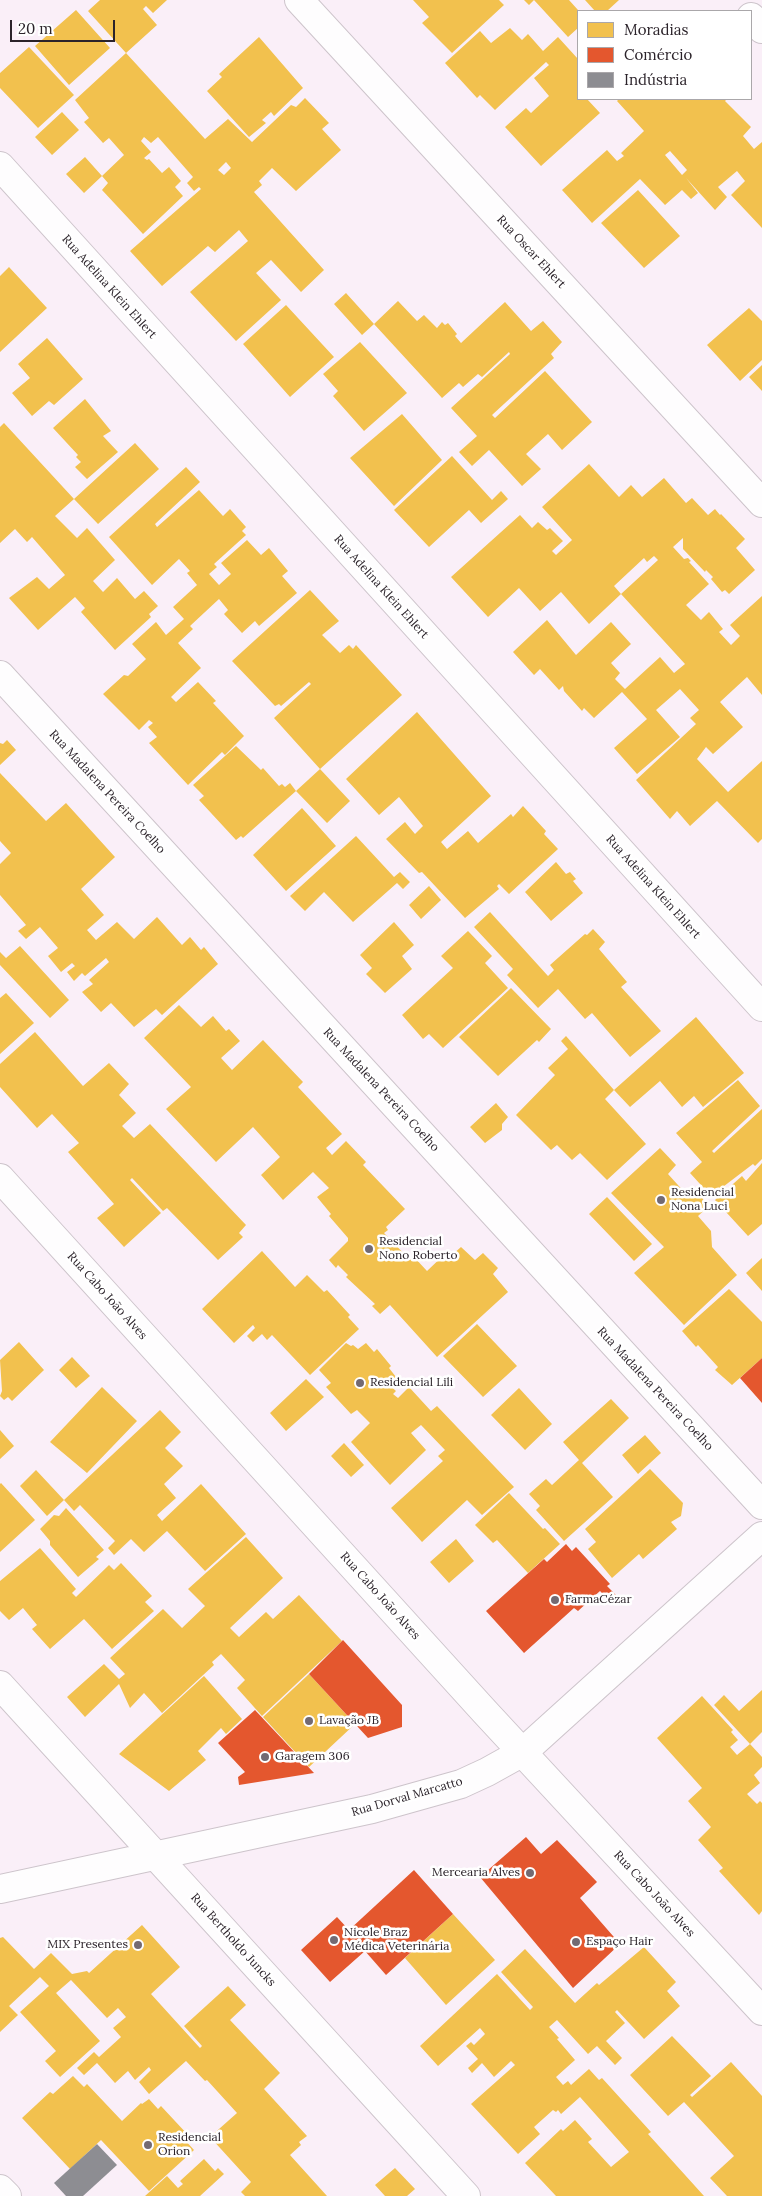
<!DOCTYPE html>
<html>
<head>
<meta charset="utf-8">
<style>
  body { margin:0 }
  #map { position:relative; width:762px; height:2196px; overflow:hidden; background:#faeff8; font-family:Lora,serif }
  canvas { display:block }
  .legend { position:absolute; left:577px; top:10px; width:175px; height:90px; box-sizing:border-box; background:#fff; border:1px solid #aaa7aa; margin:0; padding:6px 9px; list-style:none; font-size:15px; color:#2b232a }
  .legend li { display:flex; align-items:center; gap:10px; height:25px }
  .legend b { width:25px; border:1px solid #aaa7aa }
  .scale { position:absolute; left:10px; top:20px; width:105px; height:22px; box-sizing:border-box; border:2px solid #2b232a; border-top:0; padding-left:6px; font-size:15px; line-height:18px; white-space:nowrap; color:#2b232a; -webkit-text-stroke:4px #fff; paint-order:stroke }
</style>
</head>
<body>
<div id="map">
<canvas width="762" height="2196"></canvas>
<ul class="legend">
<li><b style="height:14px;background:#f2c14e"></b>Moradias</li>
<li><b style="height:14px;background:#e4572e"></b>Comércio</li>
<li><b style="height:14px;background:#8d8d92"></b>Indústria</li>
</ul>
<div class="scale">20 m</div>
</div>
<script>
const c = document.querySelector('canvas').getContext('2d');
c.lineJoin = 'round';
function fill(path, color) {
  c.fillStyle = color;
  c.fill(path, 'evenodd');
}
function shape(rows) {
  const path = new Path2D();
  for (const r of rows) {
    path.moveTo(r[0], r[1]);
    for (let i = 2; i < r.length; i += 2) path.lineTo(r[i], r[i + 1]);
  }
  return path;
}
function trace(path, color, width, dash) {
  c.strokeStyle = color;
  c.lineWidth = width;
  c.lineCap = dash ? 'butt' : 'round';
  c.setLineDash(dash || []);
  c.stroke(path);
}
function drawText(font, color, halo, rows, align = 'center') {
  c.font = font + ' Lora,serif';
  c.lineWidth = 5;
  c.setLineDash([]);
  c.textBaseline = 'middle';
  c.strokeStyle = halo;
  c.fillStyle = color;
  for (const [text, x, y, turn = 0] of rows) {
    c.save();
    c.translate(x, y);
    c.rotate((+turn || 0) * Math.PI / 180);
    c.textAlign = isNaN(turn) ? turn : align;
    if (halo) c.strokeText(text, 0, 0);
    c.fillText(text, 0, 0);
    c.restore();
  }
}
fill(shape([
  [100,0,167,0,153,13,146,6,143,9,157,25,126,53,88,11],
  [413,0,499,0,504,5,452,53,422,23,429,17],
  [524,0,569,0,578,10,578,28,568,37,534,0,529,5],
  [585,0,619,0,607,11,595,11],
  [76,10,110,48,69,85,35,46],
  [510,28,522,40,528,34,543,51,558,37,578,59,578,99,587,99,600,113,541,166,505,127,526,108,531,113,549,96,534,78,549,65,546,62,495,110,480,95,477,98,445,63,480,31,491,43],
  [259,37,303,88,274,116,271,112,262,120,266,123,249,137,207,91,222,77,219,74],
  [29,47,74,95,38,128,0,88,0,73],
  [126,53,205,139,228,119,252,142,291,105,296,107,305,98,329,123,322,129,341,150,296,191,272,168,259,181,262,185,254,192,324,270,301,292,271,260,256,273,281,300,236,341,190,292,248,241,239,230,215,252,208,246,162,286,130,251,201,189,199,187,194,191,187,183,193,177,158,137,151,143,144,137,141,141,151,152,144,158,147,160,149,159,162,173,169,167,181,181,175,187,183,196,143,234,102,190,108,183,102,176,124,155,109,138,103,143,84,122,89,118,75,100],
  [226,162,231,168,224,175,218,170],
  [619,99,727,99,725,101,751,127,743,136,754,149,762,142,762,228,731,195,745,181,737,171,718,187,727,197,715,210,686,178,698,193,691,199,682,190,665,205,640,179,592,223,562,190,607,150,617,161,624,156,621,153,644,131,617,101],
  [670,151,687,170,682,175,665,155],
  [62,112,79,130,52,155,35,137],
  [85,157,102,176,84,193,66,174],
  [638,190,680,236,644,268,601,223],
  [9,267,47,308,0,352,0,276],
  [346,293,374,324,362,335,334,304],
  [398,301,417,321,424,315,437,328,442,322,445,325,448,323,457,334,455,336,461,343,505,302,531,331,543,321,562,342,551,354,554,358,492,415,495,418,545,371,592,422,562,450,548,434,526,454,541,469,522,486,489,450,472,466,459,452,477,436,451,408,510,354,509,352,482,377,478,374,463,387,459,383,442,398,374,324],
  [286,305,334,357,290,397,243,344],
  [749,308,762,321,762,360,740,381,707,345],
  [47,338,83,379,54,405,49,401,32,416,12,393,30,378,18,364],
  [360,342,407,393,364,431,333,396,338,391,323,374],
  [762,365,762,391,749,377],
  [85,399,111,431,103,436,118,452,87,479,75,467,81,462,76,457,78,455,53,428],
  [402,414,442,460,394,506,350,458],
  [4,423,74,499,55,516,77,538,87,528,115,560,93,581,103,592,117,578,135,599,144,591,158,606,149,614,151,617,115,650,81,612,85,608,75,597,38,630,9,598,37,577,49,589,65,575,32,537,27,542,15,529,0,543,0,427],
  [135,443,159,469,98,524,74,499],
  [452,456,492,500,501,491,508,499,481,523,469,510,429,547,394,510],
  [589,464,619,497,631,485,642,497,664,478,686,503,692,498,708,515,715,509,720,515,721,514,745,539,736,548,755,570,729,594,725,590,722,592,711,579,713,577,706,570,705,572,683,549,683,538,673,547,684,559,688,558,691,561,689,562,709,584,686,605,701,620,709,612,723,629,719,632,731,645,740,636,730,625,762,596,762,695,747,677,720,702,743,727,713,754,706,747,697,759,728,792,762,761,762,839,758,843,717,801,690,826,677,811,670,819,636,780,696,724,690,718,699,710,680,689,656,710,680,737,637,774,614,748,647,719,622,692,594,718,584,708,582,711,564,691,563,686,559,690,540,669,534,675,513,652,547,620,576,655,611,622,631,644,611,663,620,673,615,679,625,689,660,657,674,673,685,664,621,594,658,560,654,556,647,562,644,558,614,586,621,594,589,624,561,592,540,611,519,588,488,617,451,577,520,515,532,528,538,522,547,530,550,528,563,541,552,551,556,555,572,540,542,507],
  [186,467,200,482,155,524,157,527,199,490,223,516,230,509,246,527,242,531,246,535,214,564,217,567,209,574,219,585,231,574,221,563,247,540,261,555,269,548,288,571,282,576,297,593,259,626,255,621,242,633,224,614,228,610,219,599,190,626,193,629,178,643,201,668,171,697,176,702,198,682,216,701,213,703,244,736,225,755,222,752,188,785,149,743,157,737,148,727,153,723,149,720,139,730,103,694,124,675,128,676,146,659,132,644,156,622,166,635,184,619,173,607,197,585,187,573,190,571,179,559,152,585,109,537],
  [310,590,339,621,322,635,340,653,349,645,353,649,356,645,402,695,320,769,274,718,311,684,309,682,281,706,279,704,275,706,232,661],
  [417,712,491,796,441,842,447,849,468,831,478,843,511,814,513,817,523,806,546,831,544,834,558,849,509,894,499,884,497,886,499,889,465,918,422,872,419,873,386,839,405,822,415,834,423,826,399,797,379,815,346,779],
  [7,740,16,750,0,765,0,743,3,744],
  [236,746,261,770,263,768,279,786,282,784,285,787,290,783,296,791,243,838,241,836,236,840,199,800,204,796,193,785],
  [320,769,350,801,327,823,296,791],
  [0,773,46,821,66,803,115,857,81,889,104,915,87,930,96,940,117,922,134,939,157,917,182,945,190,937,201,950,204,947,218,964,162,1015,156,1009,134,1027,111,1003,101,1012,82,992,93,984,89,980,109,962,106,958,85,976,82,973,74,981,67,972,75,966,72,963,61,972,48,956,58,948,40,927,26,939,18,931,26,925,0,895,0,864,11,853,0,841],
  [302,808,336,846,286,891,253,855],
  [356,836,394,877,400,872,410,882,403,889,397,883,353,922,324,892,305,911,290,896],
  [556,862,566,874,570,872,576,879,573,881,583,893,551,921,525,892],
  [429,886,441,900,421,919,409,905],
  [490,912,548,976,554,970,550,965,585,934,587,935,593,929,605,942,599,949,627,982,621,987,661,1031,630,1057,592,1013,585,1019,558,989,538,1008,507,975,513,969,474,927],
  [394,922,414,945,402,956,412,969,385,993,366,974,372,968,360,955],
  [468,931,492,956,485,963,508,988,443,1048,429,1034,423,1039,402,1015,453,968,441,956],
  [20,946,69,1000,50,1018,0,965,0,952,6,958],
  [511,988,551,1029,539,1042,537,1040,498,1076,459,1037],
  [6,993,34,1023,0,1054,0,998],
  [179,1005,201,1027,213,1016,226,1031,229,1029,240,1041,221,1058,232,1070,263,1040,303,1082,298,1087,342,1134,326,1148,332,1155,346,1141,366,1162,363,1165,405,1209,386,1227,388,1230,384,1233,410,1260,414,1257,427,1271,448,1251,452,1255,461,1247,475,1260,483,1253,498,1268,493,1274,508,1292,437,1357,390,1305,380,1314,372,1306,375,1304,346,1277,348,1275,338,1265,336,1268,329,1260,348,1241,348,1238,329,1216,331,1214,317,1197,329,1188,313,1172,283,1200,261,1175,280,1157,253,1127,216,1162,166,1109,191,1087,144,1038],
  [696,1017,744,1073,703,1107,694,1096,682,1107,660,1081,630,1107,614,1090,605,1099,646,1144,607,1180,580,1153,572,1160,557,1145,551,1150,516,1115,555,1075,548,1068,568,1049,561,1041,566,1036,614,1090],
  [35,1032,83,1086,109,1063,129,1084,119,1095,136,1113,122,1126,134,1138,150,1124,246,1225,239,1233,243,1237,218,1260,167,1208,163,1211,132,1178,130,1180,161,1213,124,1247,97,1218,114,1204,68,1152,79,1143,52,1114,37,1128,0,1087,0,1064],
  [738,1080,760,1106,712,1151,714,1153,762,1109,762,1159,755,1166,753,1164,711,1196,690,1173,702,1162,676,1133],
  [496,1103,508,1117,502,1124,502,1130,485,1143,470,1127],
  [660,1148,676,1165,668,1174,687,1195,694,1189,709,1206,698,1216,711,1231,712,1247,737,1275,684,1325,634,1273,664,1247,611,1193],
  [762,1163,762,1224,748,1236,715,1200,742,1176,746,1181],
  [607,1197,652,1244,634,1261,589,1214],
  [262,1251,295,1287,307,1275,324,1292,327,1290,350,1315,348,1317,359,1329,310,1375,272,1335,267,1340,262,1334,253,1342,247,1336,255,1328,253,1325,234,1343,202,1309],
  [762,1258,762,1291,746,1273],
  [729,1289,762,1322,762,1358,732,1385,715,1370,718,1367,698,1345,696,1347,682,1331],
  [477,1324,517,1366,483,1397,443,1356],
  [19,1342,44,1370,12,1401,8,1397,4,1400,0,1396,2,1391,0,1360],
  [346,1343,351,1346,353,1345,358,1349,366,1343,374,1352,377,1349,391,1366,389,1368,396,1377,388,1384,396,1391,393,1394,398,1398,409,1387,431,1411,437,1406,514,1487,482,1515,467,1500,422,1542,391,1508,443,1461,438,1456,445,1450,421,1425,411,1433,426,1450,390,1485,351,1442,370,1423,357,1410,351,1414,326,1387,331,1383,319,1370],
  [72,1357,90,1376,76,1388,59,1370],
  [306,1379,324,1397,286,1431,270,1413],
  [102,1387,137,1421,87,1473,50,1442],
  [519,1388,552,1424,525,1450,491,1415],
  [611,1399,629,1418,582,1463,613,1497,564,1541,536,1510,540,1506,529,1494,546,1479,552,1485,579,1460,563,1442],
  [160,1410,181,1432,165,1448,183,1466,164,1484,176,1498,157,1515,162,1521,201,1484,246,1534,205,1571,167,1531,144,1552,131,1539,114,1555,108,1548,115,1541,80,1505,74,1511,64,1500],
  [0,1430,14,1446,0,1459],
  [645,1435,661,1453,638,1474,622,1455],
  [344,1443,364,1465,351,1477,331,1456],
  [650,1469,683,1503,681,1516,671,1522,677,1529,643,1559,639,1554,612,1578,588,1549,596,1542,585,1529],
  [36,1470,64,1500,47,1516,20,1486],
  [1,1483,35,1520,0,1552,0,1484],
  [509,1493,543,1529,545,1528,560,1544,528,1573,497,1540,493,1543,475,1525],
  [66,1508,104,1550,96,1557,99,1559,78,1577,50,1545,50,1541,40,1529,54,1515,59,1516],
  [246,1537,283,1578,230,1628,239,1637,266,1612,273,1619,299,1595,342,1641,262,1716,237,1688,245,1680,221,1654,212,1662,214,1665,162,1713,144,1693,130,1708,119,1684,85,1717,67,1697,104,1664,119,1679,125,1674,110,1658,163,1609,182,1628,205,1606,188,1589],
  [456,1539,474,1561,449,1583,430,1562],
  [40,1548,76,1589,72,1593,76,1597,109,1565,114,1570,121,1563,152,1596,145,1602,154,1611,112,1649,84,1619,50,1649,32,1629,37,1625,23,1608,9,1620,0,1611,0,1581],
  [309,1674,355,1724,309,1767,263,1717],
  [204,1676,242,1719,226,1734,221,1728,198,1751,206,1760,169,1791,119,1754],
  [762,1690,762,1732,750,1744,762,1757,762,1767,754,1775,760,1783,747,1794,757,1804,760,1801,762,1803,762,1911,759,1915,719,1871,723,1868,698,1840,711,1827,688,1801,702,1788,657,1738,702,1696,733,1730,731,1732,738,1740,730,1747,737,1755,750,1744,714,1705,724,1695,739,1711],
  [453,1914,495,1960,446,2005,405,1958],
  [142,1925,180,1967,151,1994,200,2048,202,2046,184,2026,228,1986,246,2005,230,2020,280,2073,264,2089,307,2136,299,2142,301,2145,290,2155,327,2196,245,2196,241,2192,251,2182,210,2137,237,2113,207,2080,205,2081,186,2061,149,2094,139,2082,151,2070,149,2067,135,2080,128,2071,115,2083,97,2063,84,2075,77,2068,94,2052,99,2057,121,2037,113,2028,126,2017,118,2008,107,2018,71,1980,56,1993,100,2041,60,2077,45,2061,56,2051,20,2012,49,1986,40,1977,9,2006,18,2015,0,2032,0,1938,3,1937,34,1969,51,1953,72,1974,87,1971,89,1973],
  [644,1947,676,1982,667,1991,680,2006,644,2039,617,2010,615,2012,625,2023,606,2041,622,2058,615,2065,597,2046,588,2054,557,2020,549,2027,559,2038,557,2039,575,2060,556,2077,563,2085,568,2081,571,2085,589,2069,599,2080,602,2078,651,2132,648,2134,704,2196,556,2196,525,2163,561,2129,563,2131,575,2120,592,2139,588,2142,611,2167,629,2152,580,2097,561,2114,558,2110,556,2112,553,2110,534,2127,540,2134,518,2154,471,2104,515,2065,511,2061,494,2077,482,2063,472,2073,468,2068,478,2059,466,2046,471,2042,474,2045,485,2034,480,2028,438,2066,420,2046,497,1974,530,2010,533,2007,501,1972,525,1949,575,2003,597,1983,599,1985],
  [672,2036,711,2076,690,2095,692,2097,731,2062,762,2096,762,2196,727,2196,710,2178,734,2156,684,2102,668,2116,630,2075],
  [73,2076,84,2087,87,2084,122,2121,141,2103,142,2104,149,2099,158,2109,161,2106,188,2135,184,2139,194,2150,149,2191,101,2140,70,2169,22,2118,50,2092,53,2094],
  [204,2159,215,2171,218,2168,224,2174,200,2196,145,2196,167,2176,178,2188,183,2184,180,2181],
  [395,2168,415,2189,407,2196,385,2196,375,2185]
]), '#f2c14e');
fill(shape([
  [762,1358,762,1403,740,1378],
  [566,1544,572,1551,576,1547,610,1584,607,1586,620,1599,614,1605,600,1591,578,1611,574,1608,524,1653,486,1611,544,1559,547,1562],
  [343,1640,402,1705,402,1727,368,1738,309,1674],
  [255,1710,314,1773,239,1785,238,1777,245,1772,218,1743],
  [526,1837,541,1854,557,1840,597,1882,580,1898,620,1944,573,1988,480,1877],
  [414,1870,453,1914,386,1975,365,1951,330,1982,301,1950,337,1917,349,1930]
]), '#e4572e');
fill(shape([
  [97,2144,117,2165,83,2196,66,2196,54,2183]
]), '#8d8d92');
const minor = shape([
  [299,0,762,503],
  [751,17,762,29],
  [0,166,762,1007],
  [0,675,762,1505],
  [0,1178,485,1712,762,2011],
  [0,1685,466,2196],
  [0,1889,372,1809,461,1784,487,1772,523,1752,762,1536],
  [0,2189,7,2196]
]);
trace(minor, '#cdc4cb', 30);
trace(minor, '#fefdfe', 28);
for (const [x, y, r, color] of [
  [661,1200,5,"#736a72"],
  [369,1249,5,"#736a72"],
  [360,1383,5,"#736a72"],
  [555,1600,5,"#736a72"],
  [309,1721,5,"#736a72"],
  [265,1757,5,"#736a72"],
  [530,1873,5,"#736a72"],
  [334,1940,5,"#736a72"],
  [576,1942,5,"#736a72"],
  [138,1945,5,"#736a72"],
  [148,2145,5,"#736a72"]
]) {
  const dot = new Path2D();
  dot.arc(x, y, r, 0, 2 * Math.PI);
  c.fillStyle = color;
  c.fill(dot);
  trace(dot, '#fff', 2);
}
drawText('12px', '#2b232a', '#fff', [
  ["Rua Oscar Ehlert",531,252,47],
  ["Rua Adelina Klein Ehlert",109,287,48],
  ["Rua Adelina Klein Ehlert",381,587,48],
  ["Rua Madalena Pereira Coelho",107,792,47],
  ["Rua Adelina Klein Ehlert",653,887,48],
  ["Rua Madalena Pereira Coelho",381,1090,47],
  ["Rua Cabo João Alves",107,1296,48],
  ["Rua Madalena Pereira Coelho",655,1389,47],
  ["Rua Cabo João Alves",380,1596,48],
  ["Rua Dorval Marcatto",407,1797,-16],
  ["Rua Cabo João Alves",654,1894,47],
  ["Rua Bertholdo Juncks",233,1940,48]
]);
drawText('12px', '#2b232a', '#fff', [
  ["Residencial",671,1193],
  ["Nona Luci",671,1207],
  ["Residencial",379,1242],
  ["Nono Roberto",379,1256],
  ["Residencial Lili",370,1383],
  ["FarmaCézar",565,1600],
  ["Lavação JB",319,1721],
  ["Garagem 306",275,1757],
  ["Mercearia Alves",520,1873,"right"],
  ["Nicole Braz",344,1933],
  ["Médica Veterinária",344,1947],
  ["Espaço Hair",586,1942],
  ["MIX Presentes",128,1945,"right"],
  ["Residencial",158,2138],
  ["Orion",158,2152]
], 'left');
</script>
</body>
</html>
